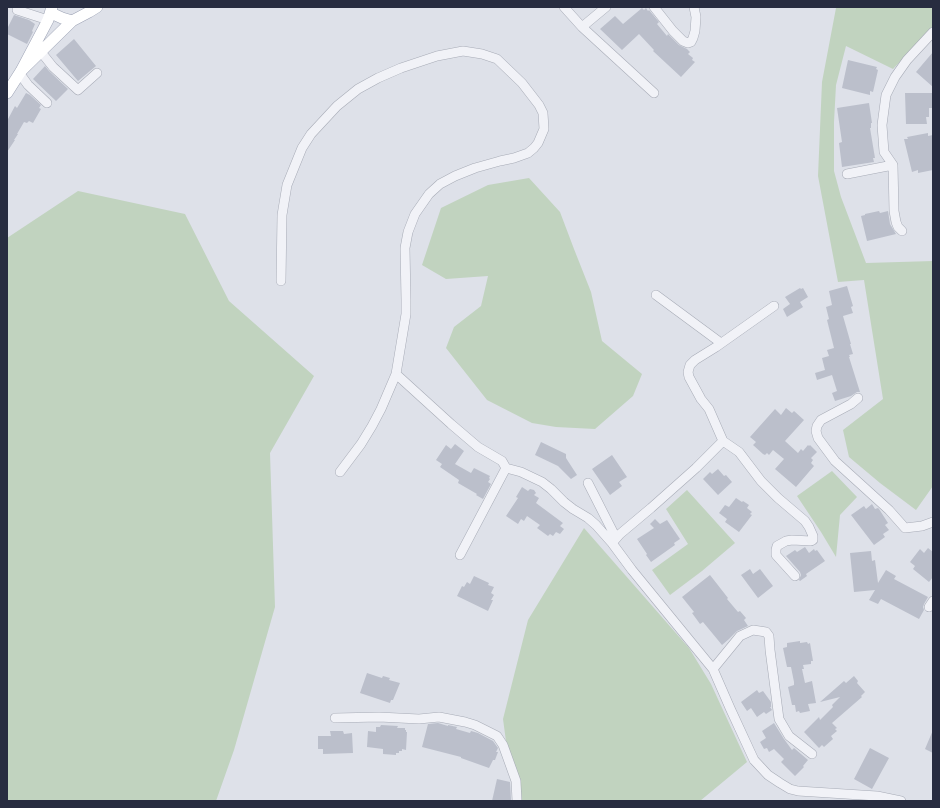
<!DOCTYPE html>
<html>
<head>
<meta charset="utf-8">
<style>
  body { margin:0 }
  #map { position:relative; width:940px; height:808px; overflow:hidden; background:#dee1e9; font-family:Mulish,sans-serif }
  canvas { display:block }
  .frame { position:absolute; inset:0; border:8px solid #272c40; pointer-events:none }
</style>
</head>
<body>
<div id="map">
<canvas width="940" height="808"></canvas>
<div class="frame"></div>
</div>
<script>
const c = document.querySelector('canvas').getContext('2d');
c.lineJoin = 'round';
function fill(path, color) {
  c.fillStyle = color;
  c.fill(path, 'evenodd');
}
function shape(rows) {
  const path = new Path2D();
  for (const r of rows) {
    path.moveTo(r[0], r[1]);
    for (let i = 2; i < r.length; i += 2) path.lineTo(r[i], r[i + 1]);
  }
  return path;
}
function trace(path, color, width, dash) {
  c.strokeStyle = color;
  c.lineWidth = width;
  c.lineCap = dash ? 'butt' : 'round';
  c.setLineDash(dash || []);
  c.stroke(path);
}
fill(shape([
  [837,7,933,7,933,27,893,69,846,46,836,85,834,122,834,171,841,197,866,263,933,261,933,486,916,510,880,483,849,457,843,430,883,399,864,280,838,282,818,176,822,82,836,8],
  [529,178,560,212,574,249,591,292,602,341,642,374,633,396,595,429,556,427,532,423,487,400,446,348,454,327,481,306,488,276,446,279,422,265,441,208,488,185],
  [78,191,185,214,229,301,314,376,270,453,275,607,234,750,216,801,7,801,7,238],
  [832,471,857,497,840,515,836,557,821,532,797,496],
  [687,490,735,543,702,571,670,595,652,570,688,544,666,509],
  [584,528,689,648,711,684,747,762,700,801,514,801,503,719,528,620]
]), '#c1d3bf');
fill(shape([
  [642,8,644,10,646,8,648,11,649,10,659,22,657,24,667,36,668,34,679,45,687,49,690,52,688,54,693,58,692,60,695,62,681,77,653,51,654,50,639,34,622,50,600,29,615,16,623,24],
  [14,15,29,20,35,24,32,31,33,32,27,44,7,34,7,29],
  [74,39,96,66,78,81,56,55],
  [933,52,933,87,916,72],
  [848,60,877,67,876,69,878,70,873,92,870,91,870,95,842,88],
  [45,66,49,71,68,89,56,101,33,79],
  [26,93,30,95,41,105,39,108,41,109,33,123,29,121,27,123,24,122,17,134,18,134,14,140,15,140,7,152,7,121,15,106,17,108],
  [905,93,932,93,932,108,929,108,929,117,926,117,927,124,906,124],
  [869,103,872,123,871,123,871,128,870,128,875,158,873,158,874,162,842,167,839,143,842,142,837,108],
  [928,133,928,136,933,135,933,170,918,173,918,170,912,172,904,139,908,139,907,137],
  [879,211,880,213,888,211,890,224,896,234,867,241,861,216,865,215,865,214],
  [847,286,853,306,851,307,853,313,843,316,851,344,850,344,853,354,849,355,850,357,849,357,860,392,857,392,851,396,835,401,832,393,837,391,832,375,817,380,815,373,825,370,822,358,829,356,827,350,834,348,827,320,829,319,826,307,832,305,829,291],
  [800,288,801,289,803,288,808,297,800,302,803,307,787,317,783,309,790,304,785,297],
  [786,408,792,413,794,411,804,420,785,441,798,453,801,449,803,451,808,445,809,446,810,445,817,452,811,458,813,460,811,463,814,466,796,487,775,469,784,459,773,450,769,455,767,453,765,455,763,454,753,445,756,442,750,437,775,409,781,415],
  [541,442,566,454,566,458,577,475,571,479,558,466,535,455],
  [455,444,464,451,455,464,471,473,474,468,490,476,489,478,490,479,488,482,491,484,483,499,476,495,477,494,458,483,459,480,440,467,442,464,436,460,446,445,451,449],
  [612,455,627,477,619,482,622,486,610,495,592,469],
  [718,469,724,476,726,475,732,482,718,495,703,479,710,472,712,474],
  [522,487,528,491,530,489,534,490,536,493,534,495,539,498,536,503,563,523,560,526,564,529,560,534,556,532,553,536,550,534,548,536,537,528,540,525,527,516,524,521,521,519,518,524,506,516,518,498,516,497],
  [736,498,742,502,743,501,749,505,747,508,752,512,750,514,752,515,739,532,725,522,727,519,719,513,725,505,729,507],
  [872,504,875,509,878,508,879,509,888,523,885,525,889,530,883,534,885,537,874,545,851,515,864,506,866,509],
  [655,519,660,524,667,520,680,539,674,543,675,545,651,562,646,555,647,554,637,539,654,528,650,524],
  [805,547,809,553,814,549,815,551,817,550,825,561,806,574,807,576,800,581,799,580,801,575,800,572,786,556,795,550,797,552],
  [928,548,933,552,933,577,929,582,913,569,915,566,910,562,920,549,924,553],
  [871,551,872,561,875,560,878,583,886,570,896,576,894,579,928,597,924,604,923,607,924,610,919,619,881,599,878,604,869,600,875,590,854,592,850,553],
  [750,569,753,574,760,569,773,586,758,598,741,575],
  [710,575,728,598,727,599,738,612,740,611,746,618,744,620,748,626,737,631,729,639,722,645,703,622,700,624,692,613,694,612,682,597],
  [474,576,489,583,488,585,494,587,491,593,494,595,491,600,493,600,488,611,457,596,462,586,464,587,467,582,470,584],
  [800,641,800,643,807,642,808,644,810,643,813,661,811,661,811,664,803,665,804,669,802,669,805,683,812,681,816,703,808,704,810,711,800,713,799,711,796,712,795,705,792,705,788,687,794,685,794,682,791,667,787,667,783,648,787,647,787,643],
  [367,673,382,678,383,676,390,678,389,680,400,683,393,700,391,700,390,703,360,693],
  [854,676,858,681,857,683,865,692,861,696,862,697,832,723,837,728,835,729,837,731,831,736,833,739,824,747,822,745,819,748,804,732,819,717,820,720,833,707,832,705,840,697,820,702,844,681,846,683],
  [757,690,759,693,763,691,771,702,771,707,770,707,772,710,766,714,764,712,757,717,751,708,747,711,741,702],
  [438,723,448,726,448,725,457,727,456,729,470,733,471,731,478,733,493,741,498,748,496,752,498,752,495,760,493,760,489,768,461,758,461,757,422,747,428,724],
  [774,723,784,739,792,750,794,748,808,760,803,766,804,767,795,776,781,762,784,759,774,749,769,752,767,748,764,749,760,742,766,738,762,731],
  [381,725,398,726,397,728,405,728,405,730,406,730,406,732,407,732,406,750,402,749,402,751,399,751,399,753,396,753,396,755,383,754,383,749,367,747,368,731,376,732,376,727,380,727],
  [933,730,933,753,925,749],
  [330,731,343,731,344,734,352,733,353,753,323,754,323,749,318,749,318,736,331,736],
  [870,748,889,758,872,789,854,779],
  [497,779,510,782,511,801,492,801]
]), '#bbbfcb');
const minor = shape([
  [564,7,582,27,654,93],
  [654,7,673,31,683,41,688,43,691,42,693,38,695,31,696,17,694,7],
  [17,10,48,20],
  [582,27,606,7],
  [41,52,53,67,78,90,97,73],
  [20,74,28,85,47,103],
  [847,174,893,165],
  [902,231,898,227,896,222,894,211,893,165,884,152,882,125,886,95,895,77,907,60,933,32],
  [281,281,282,215,287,185,302,148,311,134,337,106,358,89,378,78,401,68,437,56,463,51,482,54,497,59,522,83,539,105,543,113,544,129,538,143,534,148,528,153,514,158,500,161,475,168,455,176,440,184,429,194,415,214,408,232,405,248,406,300,406,314,396,374,451,424,478,447,502,461,506,468,521,472,542,482,551,489,564,502,573,509,588,518,596,525,612,543,632,570,713,669,730,708,754,760,768,775,780,783,790,789,798,791,877,796,901,801],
  [656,295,721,343],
  [774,306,716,347,695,360,690,365,688,372,689,377,701,399,709,409,723,441,739,452,761,481,778,498,805,521,809,527,813,536,813,540,811,541,792,540,786,541,777,546,776,550,776,555,795,576],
  [858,398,851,404,821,420,817,426,816,431,818,438,835,461,889,510,905,528,922,526,933,522],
  [340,472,361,444,372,426,381,409,396,374],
  [588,483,616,538],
  [612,543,620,534,651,508,696,468,723,441],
  [460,555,506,468],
  [929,607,933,601],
  [713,669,740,636,753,630,766,632,769,636,770,650,779,719,789,736,812,754],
  [335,718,379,717,419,719,439,717,465,722,475,725,497,736,503,745,516,781,517,801]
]);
const major = shape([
  [51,13,62,18,72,21],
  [21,71,72,21,89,12,97,7],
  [7,93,21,71,48,20,52,7]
]);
trace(minor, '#a7abb6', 10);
trace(major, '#9da3b5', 12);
trace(minor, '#f1f2f7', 9);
trace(major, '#fff', 11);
</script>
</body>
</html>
